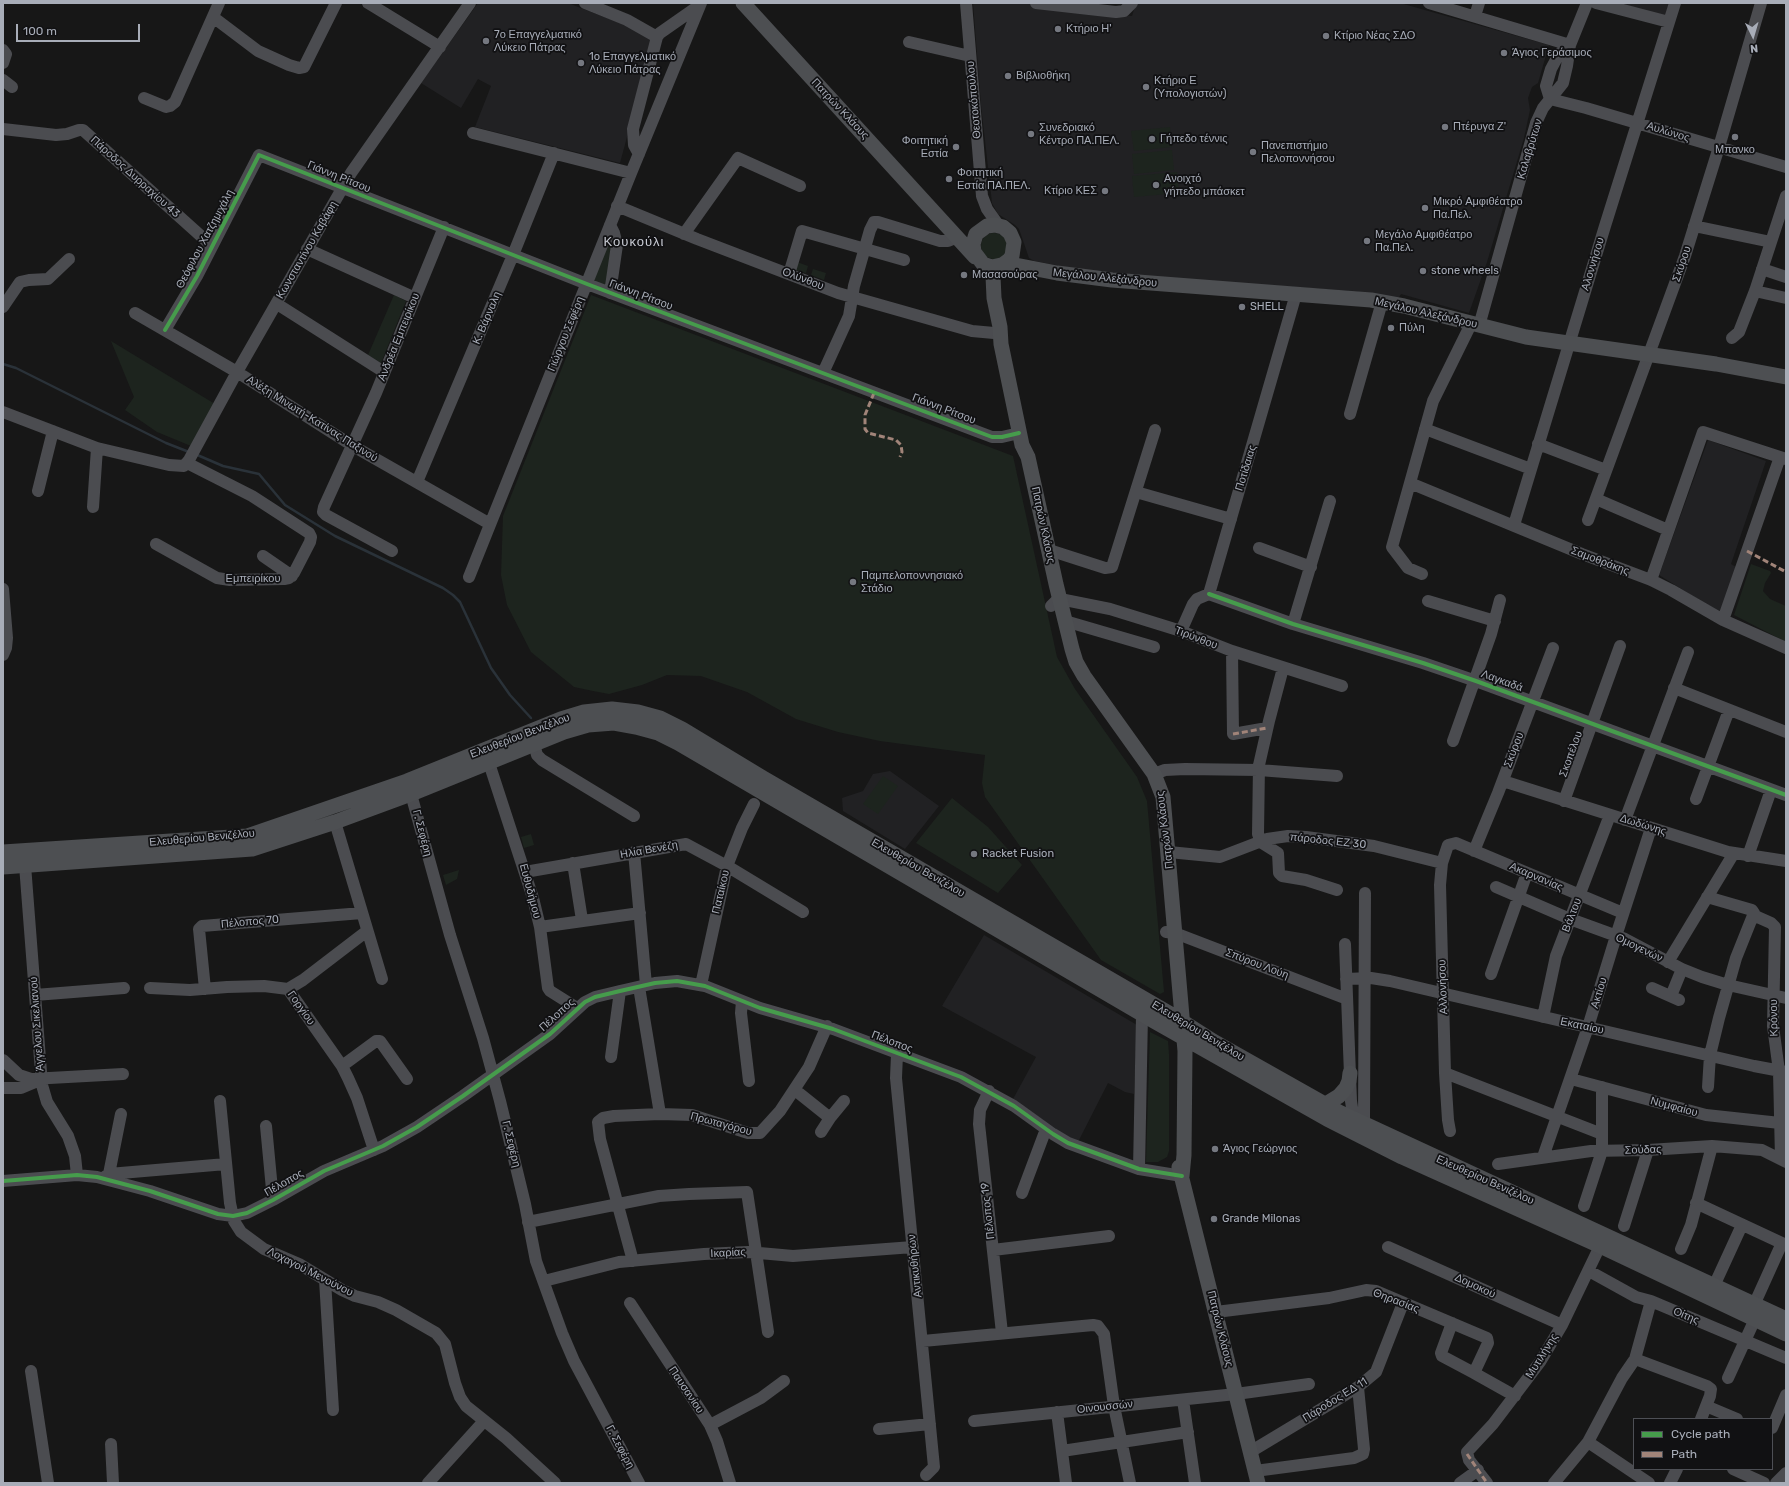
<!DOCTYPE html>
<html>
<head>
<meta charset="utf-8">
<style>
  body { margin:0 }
  #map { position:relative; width:1789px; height:1486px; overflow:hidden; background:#171717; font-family:Rubik,sans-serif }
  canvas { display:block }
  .frame { position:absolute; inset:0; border:4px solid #a8adb8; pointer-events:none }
  .legend { position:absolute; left:1633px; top:1418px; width:140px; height:52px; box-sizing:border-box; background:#111113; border:1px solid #4d4f55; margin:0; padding:5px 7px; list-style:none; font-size:12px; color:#a8adb8 }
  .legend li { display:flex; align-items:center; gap:8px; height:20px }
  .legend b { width:20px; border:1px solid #4d4f55 }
  .north { position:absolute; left:1733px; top:16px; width:40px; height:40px; -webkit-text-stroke:3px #111113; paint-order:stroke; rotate:175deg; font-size:11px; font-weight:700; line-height:16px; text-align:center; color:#a8adb8 }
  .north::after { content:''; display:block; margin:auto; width:14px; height:18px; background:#a8adb8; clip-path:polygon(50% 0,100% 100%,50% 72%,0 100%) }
  .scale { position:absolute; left:16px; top:24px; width:124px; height:18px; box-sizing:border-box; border:2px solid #a8adb8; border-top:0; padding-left:5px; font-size:12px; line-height:14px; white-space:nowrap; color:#a8adb8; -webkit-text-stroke:3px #111113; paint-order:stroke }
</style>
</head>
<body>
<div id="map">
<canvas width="1789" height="1486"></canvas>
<div class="frame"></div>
<ul class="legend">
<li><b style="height:5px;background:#469c4c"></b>Cycle path</li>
<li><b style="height:5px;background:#a18479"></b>Path</li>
</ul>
<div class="north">N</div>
<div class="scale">100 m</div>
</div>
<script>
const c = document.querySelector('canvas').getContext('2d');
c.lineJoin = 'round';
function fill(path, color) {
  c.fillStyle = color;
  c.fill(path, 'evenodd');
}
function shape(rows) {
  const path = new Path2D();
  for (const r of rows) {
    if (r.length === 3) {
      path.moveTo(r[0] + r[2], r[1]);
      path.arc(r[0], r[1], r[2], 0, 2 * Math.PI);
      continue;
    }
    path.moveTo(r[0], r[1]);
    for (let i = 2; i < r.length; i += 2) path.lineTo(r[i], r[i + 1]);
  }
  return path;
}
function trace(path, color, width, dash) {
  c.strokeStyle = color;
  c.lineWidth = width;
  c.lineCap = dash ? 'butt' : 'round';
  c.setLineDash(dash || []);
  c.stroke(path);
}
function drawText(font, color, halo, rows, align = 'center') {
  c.font = font + ' Rubik,sans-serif';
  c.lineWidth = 3.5;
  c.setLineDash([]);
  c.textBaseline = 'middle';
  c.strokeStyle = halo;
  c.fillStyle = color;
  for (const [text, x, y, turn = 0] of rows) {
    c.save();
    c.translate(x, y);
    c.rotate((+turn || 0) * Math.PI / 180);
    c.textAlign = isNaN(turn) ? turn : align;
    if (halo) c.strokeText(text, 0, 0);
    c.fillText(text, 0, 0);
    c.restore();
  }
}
fill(shape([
  [478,3,568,3,640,31,653,40,620,163,475,127,491,86,478,79,461,108,421,83],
  [973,3,1072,3,1071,10,1132,16,1136,3,1400,3,1549,45,1538,83,1532,87,1528,98,1530,110,1524,138,1487,262,1469,313,1401,294,1398,299,1353,291,1145,277,1077,269,1034,261,1029,258,1019,229,1015,225,998,214,992,203,981,105],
  [1618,3,1669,3,1665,16],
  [1708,440,1766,461,1731,564,1736,567,1720,613,1659,575],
  [890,771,939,806,905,849,843,811,842,798,863,791,873,774],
  [984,935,1137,1025,1134,1094,1125,1092,1108,1083,1078,1142,1069,1138,1013,1099,1036,1057,942,1006]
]), '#212123');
fill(shape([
  [1170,127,1172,147,1134,151,1131,131],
  [1172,150,1174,170,1134,174,1132,154],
  [1177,172,1179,193,1134,197,1132,176],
  [613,229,610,293,587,284],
  [994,246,13],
  [797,262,808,266,806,273,795,270],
  [813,269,826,273,824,280,811,275],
  [394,295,406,301,381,363,368,355],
  [591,295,1013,456,1057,657,1075,689,1137,777,1147,801,1164,992,1160,994,1101,960,985,797,982,783,985,755,880,741,838,732,796,719,747,692,701,676,667,675,642,685,609,694,593,691,574,687,531,652,507,605,501,575,503,516],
  [111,341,215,404,191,446,157,432,125,410,134,397],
  [1751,564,1770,571,1771,573,1765,583,1763,591,1770,599,1786,606,1786,642,1734,615],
  [883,776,898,786,878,814,863,804],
  [952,798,988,827,1022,865,998,893,916,843],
  [531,834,534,845,524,848,521,837],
  [459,870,457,879,446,885,443,875],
  [1150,1032,1168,1041,1169,1054,1169,1151,1167,1157,1158,1162,1146,1162]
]), '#1d241e');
trace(shape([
  [3,364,16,368,166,443,189,452],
  [195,454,223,466,259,474,285,505,335,536,443,588,453,595,460,602,491,668,510,695,531,718]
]), '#2a3239', 2.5);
trace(shape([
  [368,3,440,47],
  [585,3,627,20,657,37],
  [966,3,982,196,987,209,999,226],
  [1036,3,1116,12,1124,11,1132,3],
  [1429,3,1570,45],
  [1596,3,1669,22],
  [1475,16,1479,3],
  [213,17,258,51,289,65,299,68,304,67,336,3],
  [909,42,970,56],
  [3,50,6,54,3,63],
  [3,80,12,87],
  [144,98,166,107,170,106,175,102,219,3],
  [1550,99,1586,108,1786,167],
  [1550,99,1546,86,1551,69,1559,54,1570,45],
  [3,129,56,135,67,134,79,130,83,130,212,246],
  [473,133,631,173],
  [639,154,634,145,633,129,657,37,660,33,700,5],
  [617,206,697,239,838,293,972,331,994,333],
  [610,225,614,233,617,245,610,293],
  [1694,226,1771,242],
  [684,234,738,158,800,186],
  [307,249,415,298],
  [1762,269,1786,277],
  [789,274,802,231,904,260],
  [1755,291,1786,298],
  [277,304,384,372],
  [3,307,20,282,29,280,48,279,69,259],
  [135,313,237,372,353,446,490,524],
  [1479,326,1536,123,1543,108,1563,83,1567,66,1570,45,1587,3],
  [165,330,197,276,259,155,587,284,992,437,1002,437,1019,433],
  [1732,338,1739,332,1755,291,1786,196],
  [823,373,849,316,854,286,870,230,874,222,878,222,940,241,948,241,958,237],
  [3,412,97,448,169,465,184,466,189,460,237,372,351,173,470,3],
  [1350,414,1382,302],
  [1425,429,1531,469],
  [1538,444,1606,470],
  [417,482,513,255,554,153],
  [1410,483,1582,554,1651,580,1671,590,1723,620,1786,648],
  [38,491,53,431],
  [1136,492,1231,519],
  [1596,499,1668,530],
  [93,507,97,448],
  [1588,520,1685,256,1719,147,1761,3],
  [1514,525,1605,226,1675,3],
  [156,544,217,578,230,580,284,579,289,578,294,573,310,542,311,537,309,533,252,496,187,463],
  [1259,548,1311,567],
  [1049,550,1105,568,1112,567,1155,430],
  [392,551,326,515,323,512,324,507,376,393,444,227],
  [263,556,292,576],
  [1422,574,1408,568,1392,547,1433,401,1471,324],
  [469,577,631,173,701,3],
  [1651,580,1703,432,1786,459],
  [3,589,7,638,6,648,3,655],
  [1209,594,1293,624,1423,663,1476,681,1786,795],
  [1428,601,1495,621],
  [1051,606,1056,601,1065,600,1110,609,1181,631,1232,651,1342,686],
  [1723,620,1780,457],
  [1065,621,1154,647],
  [1293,624,1330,501],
  [1181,631,1193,604,1197,599,1209,594,1296,294],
  [1232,651,1233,734,1267,728],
  [1283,668,1269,721,1259,765,1258,834,1262,843,1278,853,1279,873,1282,876,1306,880,1337,890],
  [1674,688,1786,732],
  [1453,741,1491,634,1500,600],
  [534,744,537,755,542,760,634,816],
  [489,763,533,898,540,927,548,988,550,991,577,1008],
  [1154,774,1165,770,1185,769,1259,770,1337,776],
  [1503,781,1728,852,1786,861],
  [411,794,450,935,483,1038,500,1101,525,1204,536,1261,562,1333,574,1361,639,1483],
  [1696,799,1729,710],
  [1564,801,1620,646],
  [1625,820,1688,652],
  [335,822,382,979],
  [1474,851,1498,793,1553,648],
  [634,852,646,985],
  [1169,852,1220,857,1267,839,1288,836,1306,837,1374,846,1442,863],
  [1748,856,1771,790],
  [573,863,582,920],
  [25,865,42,1085,47,1102,68,1136,75,1156,77,1175],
  [525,872,686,844,727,866,803,912],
  [1496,887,1570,919,1625,939,1682,969,1702,977,1728,985,1786,998],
  [1707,897,1752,910,1754,913,1736,958,1719,1018,1710,1055,1708,1087],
  [1753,915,1771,923,1775,927,1773,1026,1779,1071,1781,1159],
  [540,927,640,913],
  [1166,932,1175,933,1347,999],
  [1345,944,1351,1101,1356,1134,1361,1129,1364,1120,1365,893],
  [1668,962,1734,853],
  [1491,974,1527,873],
  [1346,979,1371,978,1390,981,1754,1066,1786,1072],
  [701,985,727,866,742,828,754,804],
  [639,987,660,1114,692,1115,748,1133,760,1133,780,1111,809,1067,827,1026],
  [150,988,190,990,227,987,264,986,288,989,342,1066,348,1078,357,1098,374,1150],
  [1652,988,1679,1000],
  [205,989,199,929,202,926,362,913],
  [288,989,303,980,367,931],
  [35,995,124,988],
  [1671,996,1682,969],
  [742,1001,741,1013,749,1081],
  [1543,1017,1556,956,1610,815],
  [897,1054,896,1078,934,1467,926,1475],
  [611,1057,620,991],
  [3,1060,19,1075,31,1079,123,1074],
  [342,1066,376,1041,380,1041,407,1079],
  [1445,1073,1602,1134],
  [1571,1079,1706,1115,1780,1123],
  [3,1088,21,1088,40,1080],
  [795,1090,830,1118,821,1132],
  [989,1091,980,1110,979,1124,1002,1333],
  [220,1101,230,1203,234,1221,241,1232,264,1249,299,1264,342,1290,355,1296,378,1302,396,1310,436,1333,445,1344,455,1383,460,1397,466,1406,506,1438,555,1483],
  [830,1118,844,1101],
  [266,1126,273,1200],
  [1450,1131,1448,1120,1445,1073,1440,885,1442,863,1448,845,1456,843,1623,913],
  [1543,1157,1588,1027,1616,936,1651,828],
  [1498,1164,1591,1151,1648,1150,1712,1146,1762,1150,1786,1162],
  [1139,1169,1142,1015],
  [109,1174,121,1114],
  [103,1178,109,1174,226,1164],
  [3,1181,77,1175,97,1177,150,1191,218,1214,233,1216,247,1213,273,1200,324,1171,383,1146,417,1127,463,1096,550,1034,585,1002,595,997,620,991,655,983,677,981,705,986,760,1008,833,1029,961,1077,1014,1106,1053,1134,1068,1143,1139,1169,1182,1176],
  [1022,1193,1046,1129],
  [1696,1203,1786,1245],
  [1584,1206,1602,1151,1602,1087],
  [528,1222,659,1196,689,1194,747,1192,768,1332],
  [1624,1226,1648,1150],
  [1388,1247,1562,1325],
  [1681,1249,1691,1225,1712,1146],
  [993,1250,1109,1236],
  [633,1261,600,1139,598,1122,603,1118,614,1116,660,1114],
  [1589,1271,1636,1297,1651,1301,1786,1358],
  [325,1280,333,1410],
  [544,1281,619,1262,704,1254,748,1252,793,1256,913,1247],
  [1714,1286,1742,1225],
  [630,1303,710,1425,717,1441,730,1483],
  [1754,1305,1782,1243],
  [1216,1312,1329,1298,1366,1290,1376,1291,1487,1338,1488,1343,1474,1373,1515,1396],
  [1452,1323,1441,1353,1442,1356,1474,1373],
  [923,1341,1093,1325,1098,1326,1104,1334,1114,1406,1130,1483],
  [1635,1359,1707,1386,1711,1389,1710,1396,1701,1419],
  [31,1371,48,1483],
  [1728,1378,1755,1319],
  [1183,1400,1195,1483],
  [1706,1406,1737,1419],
  [1057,1412,1066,1483],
  [974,1421,1236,1394,1309,1384],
  [710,1425,761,1398,784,1381],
  [1772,1428,1786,1395],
  [879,1429,930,1424],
  [1588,1442,1649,1483],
  [111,1444,113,1483],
  [1062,1451,1188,1432],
  [1250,1452,1358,1387,1376,1372,1403,1303],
  [1733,1469,1764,1483],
  [1255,1471,1354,1458,1363,1454,1364,1449,1358,1387],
  [428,1483,484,1421],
  [1460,1483,1478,1470],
  [1487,1483,1469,1460,1467,1452,1493,1424,1540,1362,1562,1325,1600,1246],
  [1554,1483,1588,1442,1622,1378,1635,1359,1651,1301],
  [1670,1483,1677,1469],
  [1776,1483,1786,1473]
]), '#4b4c50', 12);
trace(shape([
  [743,3,975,257],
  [1005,263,1057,273,1112,280,1371,300,1404,306,1526,337,1716,364,1786,377],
  [1001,265,992,267,983,264,974,252,973,244,976,234,987,226,995,225,1003,227,1010,233,1014,242,1012,256,1009,260,998,268,993,276,994,298,1000,327,1001,344,1022,445,1028,457,1056,584,1072,649,1076,662,1084,676,1154,774,1163,797,1185,1051,1184,1155,1182,1176],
  [3,852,247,836,407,781,561,719,584,712,612,709,638,712,660,718,682,729,763,778,1174,1016,1213,1041,1339,1112,1786,1319],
  [3,867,252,849,335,822,411,794,564,732,588,725,614,723,636,727,658,733,678,743,1152,1020,1327,1119,1402,1157,1600,1246,1786,1334],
  [1326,1104,1339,1096,1346,1088,1349,1081,1350,1073],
  [1179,1167,1258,1483]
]), '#4d4f52', 15);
trace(shape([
  [874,393,865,415,865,429,868,433,896,440,901,445,902,452,900,457],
  [1747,551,1786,572],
  [1233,734,1267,728],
  [1467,1454,1487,1483]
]), '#a18479', 3, [6, 3]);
trace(shape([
  [165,330,197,276,259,155,587,284,992,437,1002,437,1019,433],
  [1209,594,1293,624,1423,663,1476,681,1786,795],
  [3,1181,77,1175,97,1177,150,1191,218,1214,233,1216,247,1213,273,1200,324,1171,383,1146,417,1127,463,1096,550,1034,585,1002,595,997,620,991,655,983,677,981,705,986,760,1008,833,1029,961,1077,1014,1106,1053,1134,1068,1143,1139,1169,1182,1176]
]), '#469c4c', 4);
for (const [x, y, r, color] of [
  [1058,29,4,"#757880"],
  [1326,36,4,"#757880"],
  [486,41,4,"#757880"],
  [1504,53,4,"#757880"],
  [581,63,4,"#757880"],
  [1008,76,4,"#757880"],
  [1146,87,4,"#757880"],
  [1445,127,4,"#757880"],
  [1031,134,4,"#757880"],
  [1735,137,4,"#757880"],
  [1152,139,4,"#757880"],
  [956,147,4,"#757880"],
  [1253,152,4,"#757880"],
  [949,179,4,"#757880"],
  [1156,185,4,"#757880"],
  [1105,191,4,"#757880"],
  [1425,208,4,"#757880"],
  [1367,241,4,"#757880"],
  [1423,271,4,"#757880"],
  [964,275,4,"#757880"],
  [1242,307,4,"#757880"],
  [1391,328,4,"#757880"],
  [853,582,4,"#757880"],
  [974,854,4,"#757880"],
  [1215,1149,4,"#757880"],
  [1214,1219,4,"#757880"]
]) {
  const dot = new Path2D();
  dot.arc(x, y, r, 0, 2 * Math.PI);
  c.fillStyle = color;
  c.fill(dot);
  trace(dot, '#111113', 1.5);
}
drawText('11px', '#a8adb8', '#111113', [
  ["Κτήριο Η'",1066,29],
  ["7ο Επαγγελματικό",494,35],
  ["Λύκειο Πάτρας",494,48],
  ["Κτίριο Νέας ΣΔΟ",1334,36],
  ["Άγιος Γεράσιμος",1512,53],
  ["1o Επαγγελματικό",589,57],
  ["Λύκειο Πάτρας",589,70],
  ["Βιβλιοθήκη",1016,76],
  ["Κτήριο Ε",1154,81],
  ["(Υπολογιστών)",1154,94],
  ["Πτέρυγα Ζ'",1453,127],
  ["Συνεδριακό",1039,128],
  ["Κέντρο ΠΑ.ΠΕΛ.",1039,141],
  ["Γήπεδο τέννις",1160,139],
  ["Φοιτητική",948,141,"right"],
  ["Εστία",948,154,"right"],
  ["Πανεπιστήμιο",1261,146],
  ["Πελοποννήσου",1261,159],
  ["Μπανκο",1735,150,"center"],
  ["Φοιτητική",957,173],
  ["Εστία ΠΑ.ΠΕΛ.",957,186],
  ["Ανοιχτό",1164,179],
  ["γήπεδο μπάσκετ",1164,192],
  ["Κτίριο ΚΕΣ",1097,191,"right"],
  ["Μικρό Αμφιθέατρο",1433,202],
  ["Πα.Πελ.",1433,215],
  ["Μεγάλο Αμφιθέατρο",1375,235],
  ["Πα.Πελ.",1375,248],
  ["stone wheels",1431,271],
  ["Μασασούρας",972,275],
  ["SHELL",1250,307],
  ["Πύλη",1399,328],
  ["Παμπελοποννησιακό",861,576],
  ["Στάδιο",861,589],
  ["Racket Fusion",982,854],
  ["Άγιος Γεώργιος",1223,1149],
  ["Grande Milonas",1222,1219]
], 'left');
drawText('11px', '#a8adb8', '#111113', [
  ["Θεοτοκόπουλου",974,100,-95],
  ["Πατρών Κλάους",840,109,47],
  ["Αυλώνος",1668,132,17],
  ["Καλαβρύτων",1530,149,-73],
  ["Πάροδος Δυρραχίου 43",135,177,42],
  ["Γιάννη Ρίτσου",339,177,22],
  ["Θεόφιλου Χατζημιχάλη",205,239,-62],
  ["Κωνσταντίνου Καβάφη",307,250,-60],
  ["Αλοννήσου",1593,264,-73],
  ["Σκύρου",1682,264,-71],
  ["Μεγάλου Αλεξάνδρου",1105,278,6],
  ["Ολύνθου",803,279,21],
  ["Γιάννη Ρίτσου",641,295,21],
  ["Μεγάλου Αλεξάνδρου",1426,313,13],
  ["Κ. Βάρναλη",487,318,-67],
  ["Γιώργου Σεφέρη",566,334,-68],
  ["Ανδρέα Εμπειρίκου",399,337,-68],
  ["Γιάννη Ρίτσου",944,409,21],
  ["Αλέξη Μινωτή-Κατίνας Παξινού",312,419,32],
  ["Ποτίδαιας",1246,468,-73],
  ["Πατρών Κλάους",1043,525,78],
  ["Σαμοθράκης",1600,561,21],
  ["Εμπειρίκου",253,579],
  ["Τιρύνθου",1196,638,21],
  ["Λαγκαδά",1502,681,20],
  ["Ελευθερίου Βενιζέλου",520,736,-21],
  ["Σκύρου",1514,750,-69],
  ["Σκοπέλου",1571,754,-70],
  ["Δωδώνης",1643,825,17],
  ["Πατρών Κλάους",1165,830,-97],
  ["Γ. Σεφέρη",422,833,75],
  ["Ελευθερίου Βενιζέλου",202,838,-5],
  ["πάροδος ΕΖ 30",1328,841,6],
  ["Ηλία Βενέζη",649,850,-10],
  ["Ελευθερίου Βενιζέλου",918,868,30],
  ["Ακαρνανίας",1536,877,23],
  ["Ευθυδήμου",530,891,75],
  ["Παταίκου",721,892,-77],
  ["Βάλτου",1572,915,-69],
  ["Πέλοπος 70",250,922,-5],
  ["Ομογενών",1639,948,26],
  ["Σπύρου Λούη",1257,964,21],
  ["Αλλονήσου",1443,987,-92],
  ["Ακτίου",1599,993,-73],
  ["Γοργίου",301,1008,55],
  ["Πέλοπος",557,1015,-42],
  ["Κρόνου",1774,1018,-91],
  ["Άγγελου Σικελιανού",37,1024,-94],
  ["Εκαταίου",1582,1026,12],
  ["Ελευθερίου Βενιζέλου",1198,1031,31],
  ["Πέλοπος",892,1042,21],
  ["Νυμφαίου",1674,1107,15],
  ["Πρωταγόρου",721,1124,15],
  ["Γ. Σεφέρη",511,1144,76],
  ["Σούδας",1643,1150,-2],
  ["Ελευθερίου Βενιζέλου",1485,1180,24],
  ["Πέλοπος",284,1183,-30],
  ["Πέλοπος 19",988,1211,-96],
  ["Ικαρίας",728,1253,-3],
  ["Αντικυθήρων",915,1266,-96],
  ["Λοχαγού Μενούνου",310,1272,27],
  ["Δομοκού",1475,1286,25],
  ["Θηρασίας",1396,1301,21],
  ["Οίτης",1686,1316,23],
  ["Πατρών Κλάους",1220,1329,76],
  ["Μυτιλήνης",1542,1356,-58],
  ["Παυσανίου",686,1390,56],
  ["Πάροδος ΕΔ 11",1335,1400,-32],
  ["Οινουσσών",1105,1407,-6],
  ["Γ. Σεφέρη",620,1447,62]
]);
c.letterSpacing = '1px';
drawText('13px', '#c9ccd4', '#111113', [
  ["Κουκούλι",634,242]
]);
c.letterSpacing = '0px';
</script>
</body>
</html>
